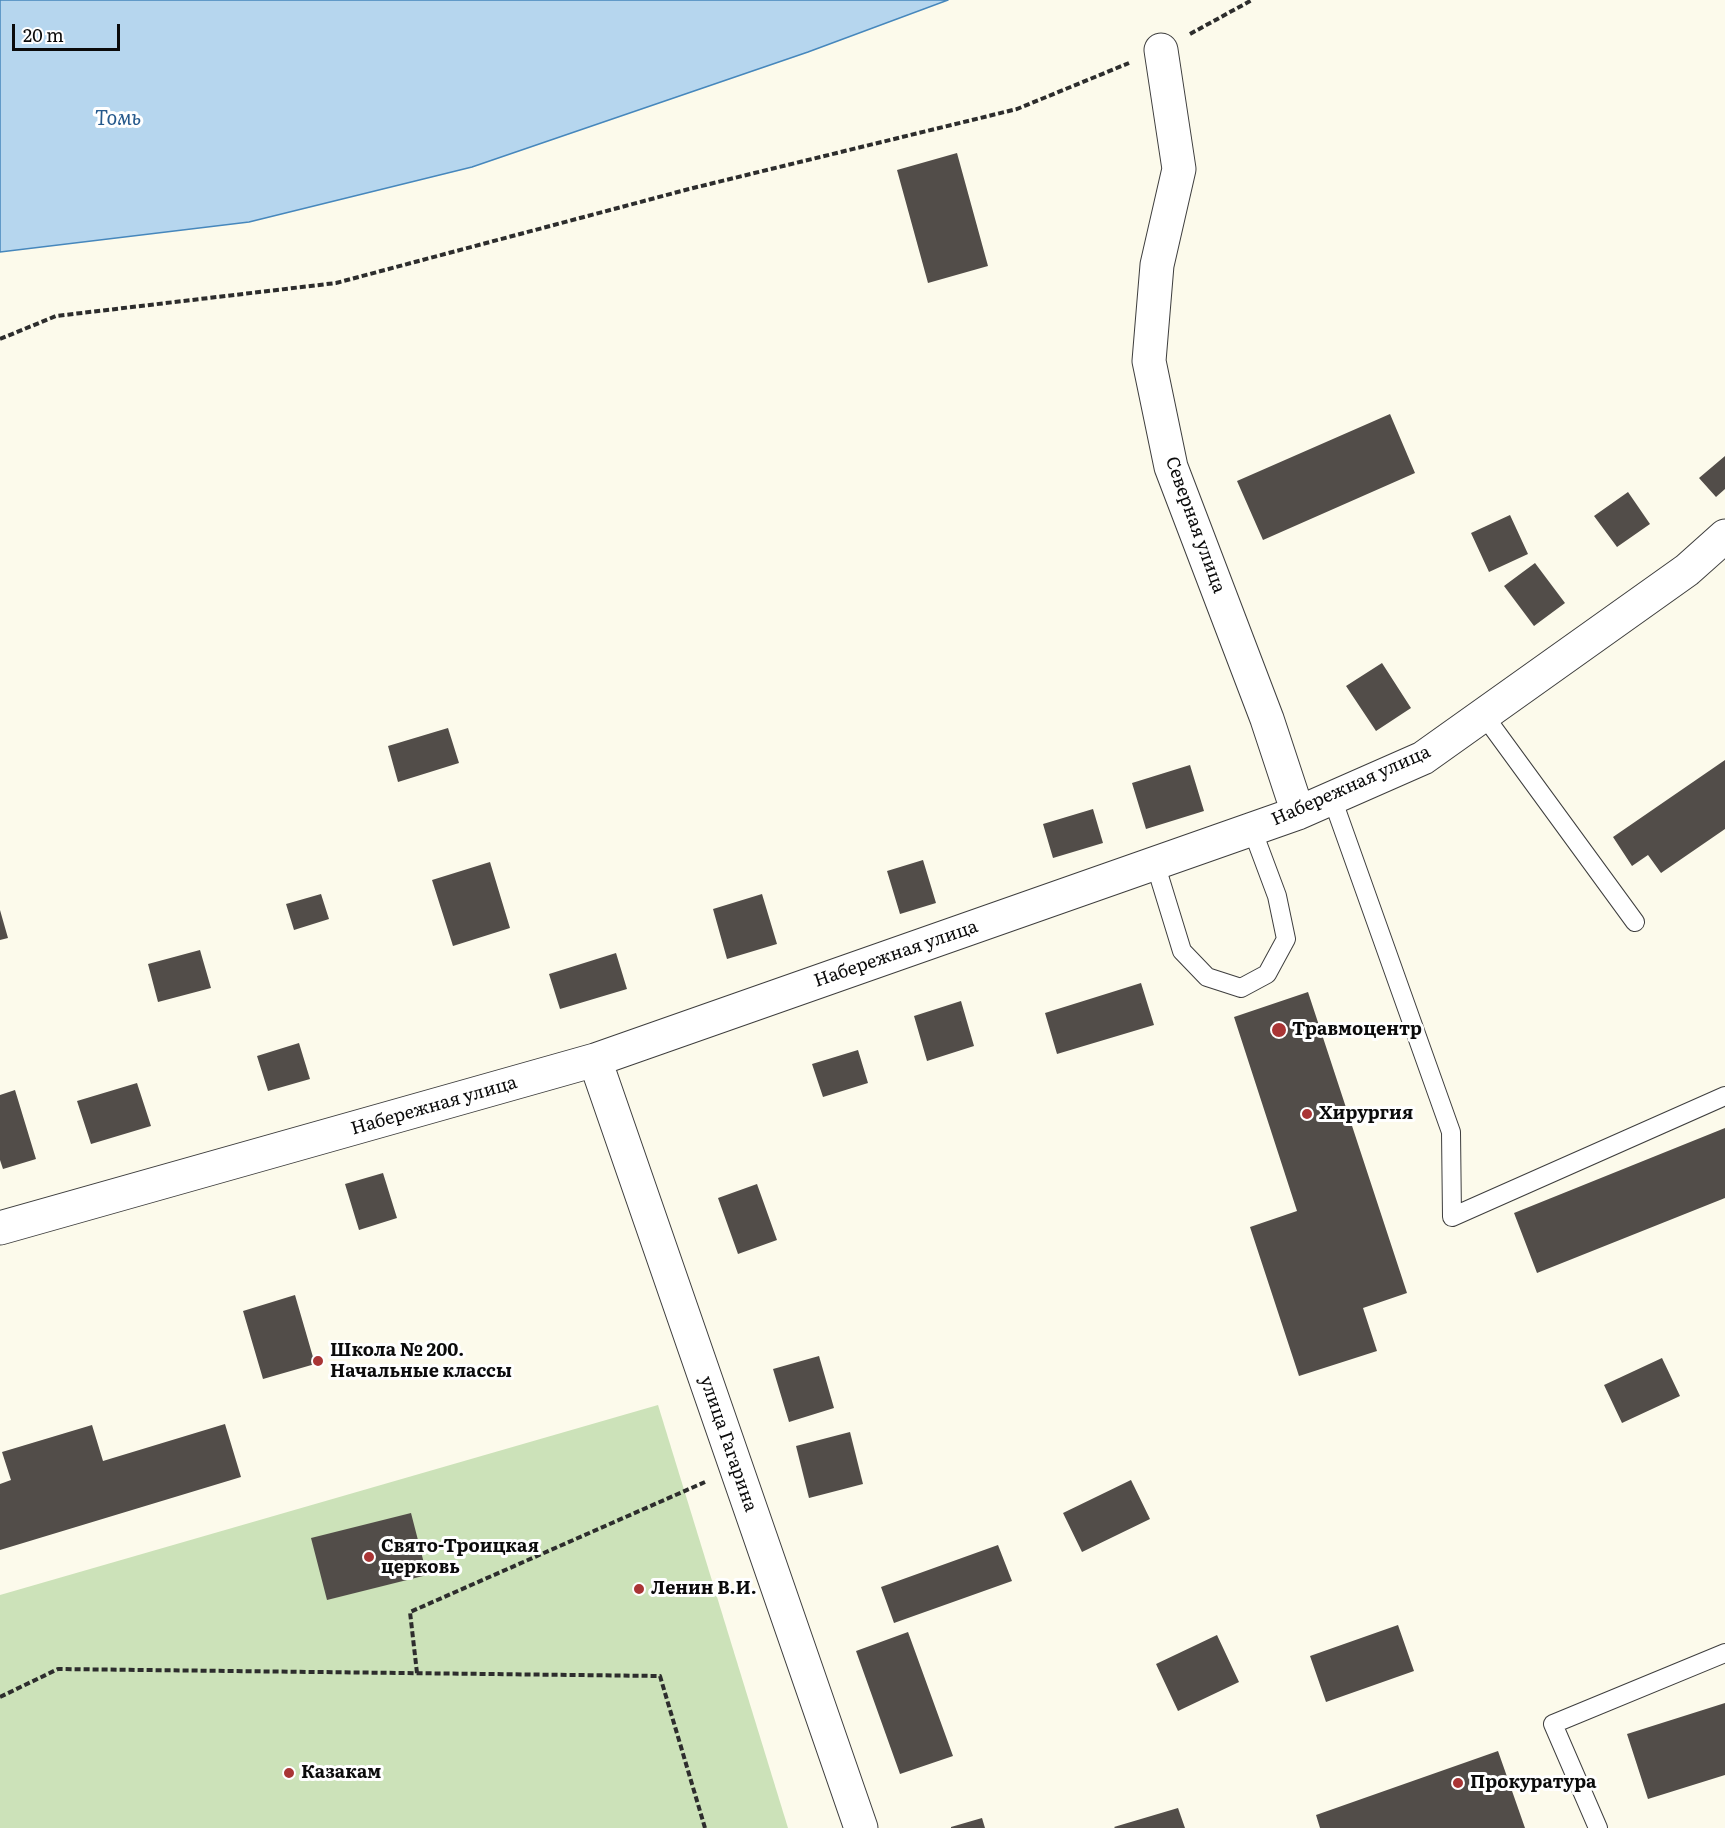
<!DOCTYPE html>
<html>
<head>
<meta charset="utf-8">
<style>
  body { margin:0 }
  #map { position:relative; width:1725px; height:1828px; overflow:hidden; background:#fcfaeb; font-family:Literata,serif }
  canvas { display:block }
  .scale { position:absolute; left:12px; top:24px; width:108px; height:27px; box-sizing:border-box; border:3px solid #0b0b0b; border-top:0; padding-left:8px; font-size:18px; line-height:21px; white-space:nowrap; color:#0b0b0b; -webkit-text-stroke:4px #fff; paint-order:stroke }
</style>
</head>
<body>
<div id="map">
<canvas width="1725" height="1828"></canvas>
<div class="scale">20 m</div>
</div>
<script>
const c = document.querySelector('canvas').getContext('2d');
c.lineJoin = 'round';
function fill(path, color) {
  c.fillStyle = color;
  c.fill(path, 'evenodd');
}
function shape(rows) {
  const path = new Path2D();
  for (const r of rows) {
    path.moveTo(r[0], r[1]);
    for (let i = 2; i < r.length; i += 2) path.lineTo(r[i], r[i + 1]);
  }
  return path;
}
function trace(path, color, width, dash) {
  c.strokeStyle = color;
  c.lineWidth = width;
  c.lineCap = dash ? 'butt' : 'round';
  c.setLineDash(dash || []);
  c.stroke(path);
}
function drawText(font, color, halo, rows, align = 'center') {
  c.font = font + ' Literata,serif';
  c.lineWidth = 6;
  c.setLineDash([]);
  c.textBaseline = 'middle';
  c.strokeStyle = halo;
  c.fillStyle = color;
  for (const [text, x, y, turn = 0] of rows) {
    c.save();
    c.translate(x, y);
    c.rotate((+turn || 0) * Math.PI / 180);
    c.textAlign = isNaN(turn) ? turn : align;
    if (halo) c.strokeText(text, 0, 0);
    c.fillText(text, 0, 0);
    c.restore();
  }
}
fill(shape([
  [658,1405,788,1828,0,1828,0,1595]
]), '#cce2b9');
const water = shape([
  [0,0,948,0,808,52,472,167,249,222,0,252,0,0]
]);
fill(water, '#b6d6ee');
trace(water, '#4687bc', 1.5);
fill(shape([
  [957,153,988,266,928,283,897,170],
  [1390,414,1415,473,1263,540,1237,481],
  [1725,456,1725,489,1716,497,1699,478],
  [1628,492,1650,524,1617,547,1594,516],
  [1510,515,1528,554,1489,572,1471,533],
  [1535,563,1565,603,1534,626,1504,586],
  [1382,663,1411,708,1376,731,1346,686],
  [448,728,459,763,398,782,388,746],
  [1725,760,1725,829,1661,873,1648,855,1632,866,1613,837],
  [1190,765,1204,811,1146,829,1132,783],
  [1093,809,1103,843,1053,858,1043,824],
  [923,860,936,903,900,914,887,871],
  [490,862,510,928,453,946,432,880],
  [321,894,329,919,294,930,286,904],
  [762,894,777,944,727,959,713,909],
  [0,910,8,938,0,940],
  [200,950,211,988,158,1002,148,964],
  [616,953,627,989,560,1009,549,974],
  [1141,983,1154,1025,1057,1054,1045,1013],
  [1308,992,1407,1293,1363,1308,1377,1351,1299,1376,1250,1227,1297,1211,1234,1017],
  [961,1001,974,1046,927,1061,914,1016],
  [299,1043,310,1079,268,1091,257,1056],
  [858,1050,868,1083,823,1097,812,1064],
  [137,1083,151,1126,91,1144,77,1101],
  [15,1090,36,1159,3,1169,0,1160,0,1095],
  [1725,1128,1725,1198,1537,1273,1514,1213],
  [383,1173,397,1218,359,1230,345,1184],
  [757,1184,777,1240,738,1254,718,1198],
  [295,1295,315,1364,263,1379,243,1311],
  [819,1356,834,1408,789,1422,773,1369],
  [1662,1358,1680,1396,1622,1423,1604,1385],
  [225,1424,241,1477,0,1550,0,1484,11,1480,2,1452,92,1425,103,1461],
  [850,1432,863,1484,809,1498,796,1446],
  [1131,1480,1150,1519,1082,1552,1063,1513],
  [411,1513,427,1575,327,1600,311,1538],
  [998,1545,1012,1581,894,1623,881,1587],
  [1398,1625,1414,1671,1326,1702,1310,1656],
  [908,1632,953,1756,900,1774,856,1651],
  [1217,1635,1239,1682,1178,1711,1156,1664],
  [1725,1703,1725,1775,1648,1799,1627,1734],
  [1498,1751,1525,1828,1320,1828,1316,1815],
  [1178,1808,1185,1828,1115,1828,1114,1827],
  [982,1818,985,1828,951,1828,951,1827]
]), '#524d49');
const service = shape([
  [1483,714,1635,922],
  [1332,798,1451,1132,1452,1217,1725,1096],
  [1155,863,1182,951,1207,977,1241,988,1267,974,1286,939,1277,896,1252,829],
  [1598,1828,1553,1724,1725,1653]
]);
const minor = shape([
  [1161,50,1179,169,1157,265,1149,361,1171,467,1267,719,1298,813],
  [595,1060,861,1828],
  [0,1228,595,1060,1298,813,1423,758,1687,570,1725,536]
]);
trace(service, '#3e3e3e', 20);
trace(minor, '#3e3e3e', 35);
trace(shape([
  [1190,34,1252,0],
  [0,339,56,316,336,283,689,189,1017,109,1129,63],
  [417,1673,410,1612,705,1482],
  [0,1697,58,1669,660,1676,705,1828]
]), '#2d2d2d', 4, [6, 3]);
trace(service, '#fff', 18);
trace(minor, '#fff', 33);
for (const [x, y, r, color] of [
  [1279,1030,8,"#a93535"],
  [1307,1114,6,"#a93535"],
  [318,1361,6,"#a93535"],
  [369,1557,6,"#a93535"],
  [639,1589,6,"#a93535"],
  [289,1773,6,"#a93535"],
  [1458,1783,6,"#a93535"]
]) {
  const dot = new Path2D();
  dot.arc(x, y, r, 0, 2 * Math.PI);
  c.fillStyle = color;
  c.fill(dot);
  trace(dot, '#fff', 2);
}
drawText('18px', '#0b0b0b', '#fff', [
  ["Северная улица",1195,525,70],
  ["Набережная улица",1351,786,-24],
  ["Набережная улица",896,954,-19],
  ["Набережная улица",434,1106,-16],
  ["улица Гагарина",728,1444,71]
]);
drawText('bold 18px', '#0b0b0b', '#fff', [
  ["Травмоцентр",1292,1030],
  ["Хирургия",1319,1114],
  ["Школа № 200.",330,1351],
  ["Начальные классы",330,1372],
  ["Свято-Троицкая",381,1547],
  ["церковь",381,1568],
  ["Ленин В.И.",651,1589],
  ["Казакам",301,1773],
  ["Прокуратура",1470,1783]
], 'left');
drawText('italic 20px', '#25598c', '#fff', [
  ["Томь",118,119]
]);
</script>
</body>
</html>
